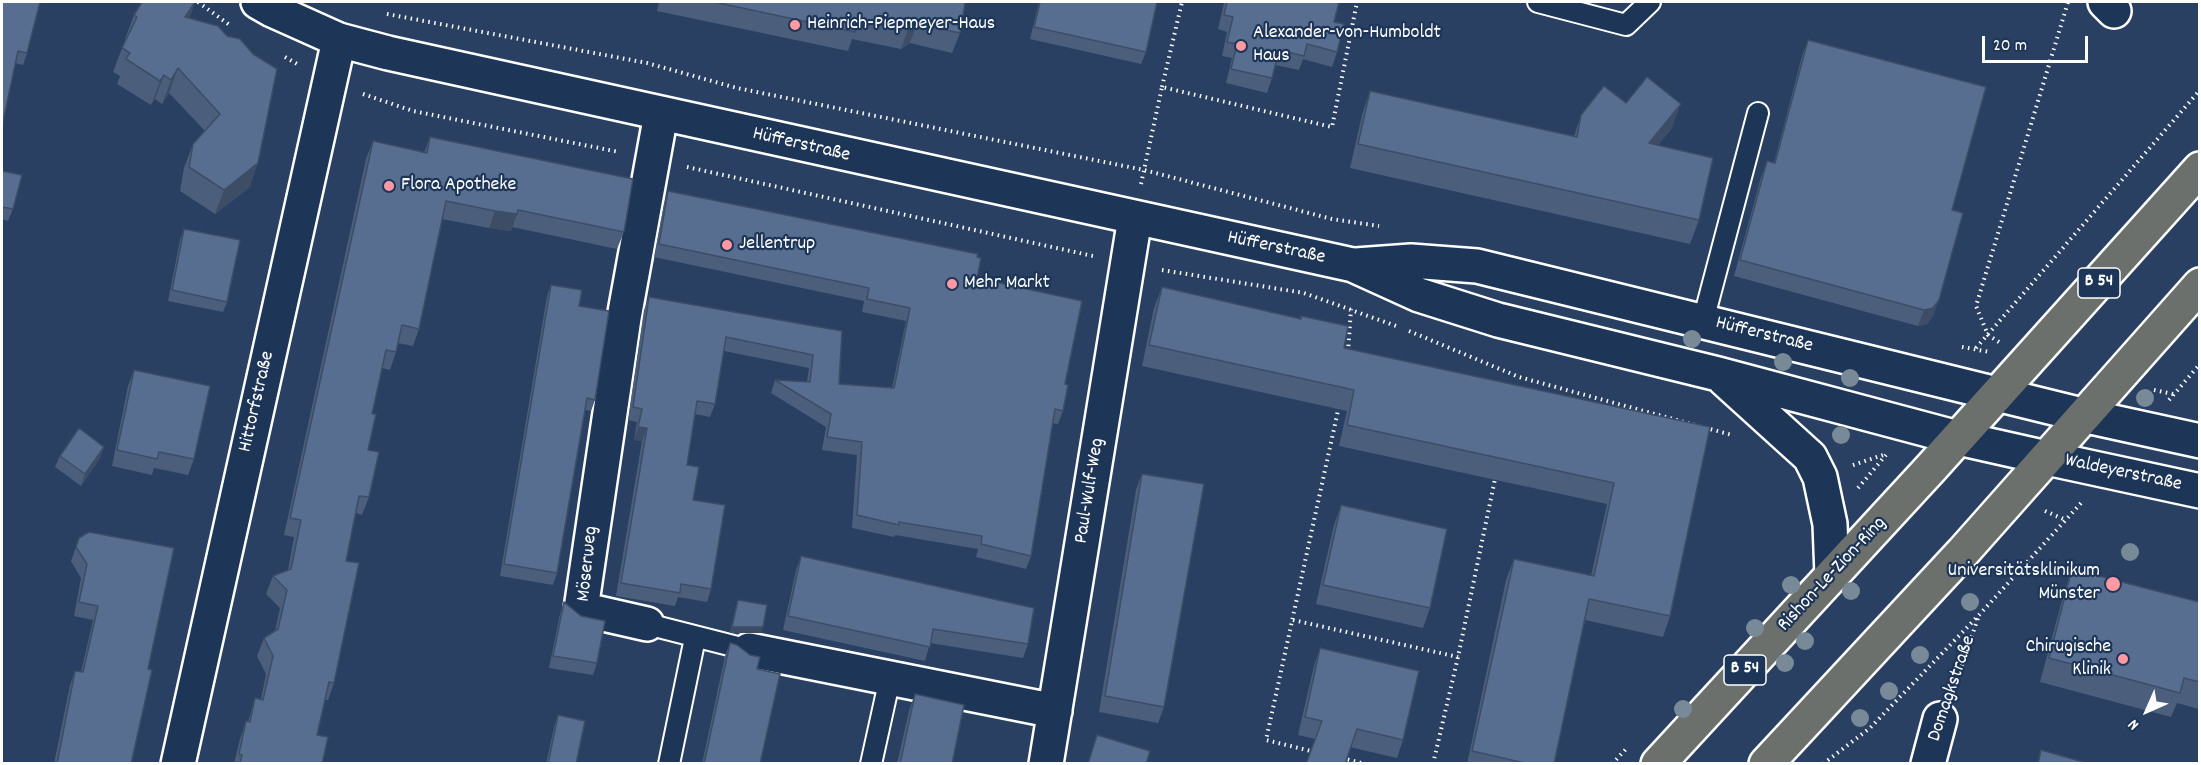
<!DOCTYPE html>
<html>
<head>
<meta charset="utf-8">
<style>
  body { margin:0 }
  #map { position:relative; width:2201px; height:765px; overflow:hidden; background:#294063; font-family:Dekko,sans-serif }
  canvas { display:block }
  .frame { position:absolute; inset:0; border:3px solid #fff; pointer-events:none }
  .north { position:absolute; left:2117px; top:681px; width:60px; height:60px; -webkit-text-stroke:4px #1d3557; paint-order:stroke; rotate:225deg; font-size:16px; font-weight:700; line-height:24px; text-align:center; color:#fff }
  .north::after { content:''; display:block; margin:auto; width:21px; height:27px; background:#fff; clip-path:polygon(50% 0,100% 100%,50% 72%,0 100%) }
  .scale { position:absolute; left:1982px; top:36px; width:106px; height:27px; box-sizing:border-box; border:3px solid #fff; border-top:0; padding-left:8px; font-size:18px; line-height:21px; white-space:nowrap; color:#fff; -webkit-text-stroke:4px #1d3557; paint-order:stroke }
</style>
</head>
<body>
<div id="map">
<canvas width="2201" height="765"></canvas>
<div class="frame"></div>
<div class="north">N</div>
<div class="scale">20 m</div>
</div>
<script>
const c = document.querySelector('canvas').getContext('2d');
c.lineJoin = 'round';
function shape(rows) {
  const path = new Path2D();
  for (const r of rows) {
    path.moveTo(r[0], r[1]);
    for (let i = 2; i < r.length; i += 2) path.lineTo(r[i], r[i + 1]);
  }
  return path;
}
function trace(path, color, width, dash) {
  c.strokeStyle = color;
  c.lineWidth = width;
  c.lineCap = dash ? 'butt' : 'round';
  c.setLineDash(dash || []);
  c.stroke(path);
}
function fill(path, color) {
  c.fillStyle = color;
  c.fill(path, 'evenodd');
}
function drawText(font, color, halo, rows, align = 'center') {
  c.font = font + ' Dekko,sans-serif';
  c.lineWidth = 4.5;
  c.setLineDash([]);
  c.textBaseline = 'middle';
  c.strokeStyle = halo;
  c.fillStyle = color;
  for (const [text, x, y, turn = 0] of rows) {
    c.save();
    c.translate(x, y);
    c.rotate((+turn || 0) * Math.PI / 180);
    c.textAlign = isNaN(turn) ? turn : align;
    if (halo) c.strokeText(text, 0, 0);
    c.fillText(text, 0, 0);
    c.restore();
  }
}
const lane = shape([
  [1538,2,1626,25,1650,2],
  [1703,321,1758,113],
  [647,624,749,650],
  [669,764,695,638],
  [871,764,890,678]
]);
const street = shape([
  [2105,2,2114,11],
  [2086,416,2200,441],
  [2047,458,2200,491],
  [647,624,581,609,624,318,661,114],
  [749,650,1055,711],
  [178,764,339,40],
  [1046,764,1135,218],
  [1928,764,1940,719]
]);
const secondary = shape([
  [258,2,272,10,339,40,388,53,1353,265,1419,295,1498,320,1718,374,1958,438,2047,458],
  [1356,265,1411,261,1477,266,2086,416],
  [1724,379,1810,457,1820,477,1830,524,1832,575]
]);
const primary = shape([
  [1658,764,1931,468,2200,169],
  [1766,764,1963,552,2200,285]
]);
trace(lane, '#fff', 24);
trace(street, '#fff', 38);
trace(secondary, '#fff', 38);
trace(primary, '#fff', 38);
trace(shape([
  [198,2,231,26],
  [387,14,647,63,737,88,1144,170,1332,219,1379,226],
  [285,57,299,65],
  [1162,87,1182,2],
  [363,94,413,111,619,152],
  [687,167,1093,256],
  [1141,184,1162,87,1332,127,1357,2],
  [1162,270,1304,293,1396,326],
  [1409,331,1519,377,1732,435],
  [1999,342,1988,335,1976,306,2068,2],
  [1962,347,1990,352],
  [1976,348,2200,90],
  [1348,352,1351,309],
  [2154,390,2173,394],
  [2169,400,2200,364],
  [1853,465,1883,455],
  [1858,488,1886,455],
  [2045,511,2066,520],
  [1293,620,1458,657],
  [1954,688,1978,618],
  [1315,752,1266,740,1339,406],
  [1342,758,1365,764],
  [1433,764,1458,657,1495,479],
  [1612,764,1626,749],
  [1823,764,1870,728,1979,615,2082,502]
]), '#fff', 4, [1.5, 4.5]);
trace(lane, '#1d3557', 20);
trace(street, '#1d3557', 33);
trace(secondary, '#1d3557', 33);
trace(primary, '#6b706d', 33);
c.fillStyle = '#788998';
for (const [x, y] of [
  [1692,339],
  [1783,362],
  [1850,378],
  [2145,398],
  [1841,435],
  [2130,552],
  [1791,585],
  [1851,591],
  [1970,602],
  [1755,628],
  [1805,641],
  [1920,655],
  [1785,663],
  [1889,691],
  [1683,709],
  [1860,718]
]) {
  c.beginPath();
  c.arc(x, y, 9, 0, 2 * Math.PI);
  c.fill();
}
fill(shape([
  [2,2,27,53,23,65,15,63],
  [142,2,195,2,189,18,250,187,215,214,180,191,184,168,193,144,205,131,169,93,162,104,155,99,151,105,117,84,120,76,113,72,122,48,126,39,125,39,134,15],
  [659,2,964,2,960,33,952,53,910,43,901,49,852,39,848,51,657,11],
  [1039,2,1157,2,1146,52,1141,64,1030,39],
  [1216,2,1339,2,1334,22,1337,52,1332,67,1303,59,1299,70,1275,65,1272,78,1267,93,1226,83,1232,58,1222,56,1227,32,1218,29,1224,3],
  [1808,40,1952,210,1933,316,1927,324,1918,326,1734,276,1761,177,1767,161,1774,163,1802,56],
  [1370,91,1574,136,1581,115,1626,103,1672,128,1658,145,1699,220,1690,244,1350,168,1362,115],
  [430,137,624,232,617,249,512,227,511,231,489,228,442,219,419,329,413,346,398,343,396,352,390,370,382,368,372,414,368,450,369,497,362,515,356,513,346,561,334,683,328,700,325,700,317,735,322,764,234,764,240,739,246,721,248,722,255,698,261,699,266,674,257,656,264,638,275,631,280,608,266,594,273,576,288,570,294,537,284,535,366,159,373,141,424,153],
  [2,171,13,209,8,221,2,219],
  [668,191,977,278,1065,384,1063,411,1058,424,1052,423,1031,556,1026,569,976,557,978,549,895,535,894,537,852,528,857,455,822,450,826,427,771,393,775,380,807,382,809,368,724,351,715,404,710,417,695,414,687,465,711,589,707,602,678,597,675,606,616,596,642,441,634,440,637,422,628,420,644,310,649,297,842,331,839,384,892,388,906,321,862,312,864,301,654,257,664,204],
  [184,229,227,302,223,312,168,301,180,240],
  [551,285,579,306,595,400,591,411,585,410,557,573,553,585,500,576,547,296],
  [1162,287,1344,348,1710,427,1670,616,1663,637,1585,620,1554,764,1467,764,1506,580,1514,559,1591,576,1607,504,1339,446,1347,411,1142,366,1154,308],
  [134,370,194,459,188,475,154,468,152,475,112,466,128,386],
  [104,447,100,458,81,486,55,467,60,456],
  [1142,474,1164,707,1158,723,1099,712,1136,490],
  [1341,505,1430,608,1423,628,1316,604,1334,525],
  [79,538,148,669,131,764,54,764,70,685,75,671,81,672,93,620,74,616,81,578,71,561],
  [801,556,1028,644,1023,658,930,643,925,661,783,630,796,570],
  [2072,569,2199,602,2199,709,2177,703,2171,717,2040,682,2064,593],
  [738,600,761,633,730,633,736,606],
  [564,602,581,616,597,663,593,675,549,668,560,614],
  [730,643,757,669,760,764,702,764,725,656],
  [1320,648,1403,740,1397,758,1298,735,1314,666],
  [915,694,952,764,897,764,909,711],
  [558,715,576,764,546,764,554,727]
]), '#4b5f7d');
fill(shape([
  [195,2,188,23,185,17],
  [917,24,910,43,901,49,908,29],
  [178,68,169,93,162,104,171,80],
  [164,75,155,99,151,105,160,81],
  [1681,104,1672,128,1640,167,1649,143],
  [258,163,250,187,215,214,224,190],
  [495,211,517,214,511,231,489,228],
  [1939,300,1933,316,1927,324,1918,326,1924,310],
  [638,427,647,428,642,441,634,440],
  [104,447,100,458,81,486,85,474],
  [732,627,763,627,761,633,730,633]
]), '#3d4d66');
const building = shape([
  [2,2,40,2,27,53,18,51,2,126,2,2],
  [142,2,195,2,185,17,218,26,227,36,240,39,253,54,277,69,258,163,224,190,189,167,193,144,220,114,178,68,171,80,164,75,160,81,126,59,130,53,122,48,137,17,134,15,142,2],
  [714,2,964,2,965,3,960,33,917,24,908,29,858,19,855,32,714,2],
  [1040,2,1157,2,1146,52,1034,27,1040,2],
  [1227,2,1339,2,1334,22,1344,24,1337,52,1307,44,1304,56,1279,50,1272,78,1231,69,1237,44,1227,42,1233,17,1224,15,1227,2],
  [1808,40,1986,87,1952,210,1963,213,1939,300,1933,308,1924,310,1740,260,1767,161,1775,163,1808,40],
  [1647,77,1681,104,1649,143,1713,158,1699,220,1358,144,1370,91,1577,137,1581,115,1604,86,1626,103,1647,77],
  [430,137,633,179,624,232,518,210,517,214,495,211,446,201,419,329,402,325,396,352,386,350,372,414,376,414,368,450,379,452,369,497,359,496,346,561,359,563,334,683,329,682,317,735,328,737,322,764,240,764,242,755,239,754,246,721,250,722,255,698,263,700,273,656,264,638,278,629,287,590,273,576,291,569,301,520,290,518,373,141,427,153,430,137],
  [2,171,22,175,13,209,2,207,2,171],
  [668,191,978,254,977,257,981,258,977,278,1082,301,1065,384,1068,385,1063,411,1055,409,1031,556,981,544,982,536,899,522,899,525,857,515,862,442,827,437,831,414,775,380,810,382,813,355,726,337,715,404,697,401,687,465,699,467,693,500,725,505,711,589,681,584,680,593,621,583,647,428,638,427,642,409,633,407,649,297,842,331,839,384,894,388,910,308,867,299,869,288,659,244,668,191],
  [184,229,240,240,227,302,172,290,184,229],
  [551,285,582,290,579,306,609,311,595,400,587,398,557,573,504,564,551,285],
  [1162,287,1301,319,1301,316,1348,326,1344,348,1710,427,1670,616,1589,599,1554,764,1529,764,1472,751,1514,559,1594,576,1614,483,1347,425,1354,390,1149,345,1162,287],
  [134,370,210,386,194,459,159,452,157,459,117,450,134,370],
  [79,428,104,447,85,474,60,456,79,428],
  [1142,474,1204,484,1164,707,1105,696,1142,474],
  [1341,505,1447,529,1430,608,1323,585,1341,505],
  [89,532,174,548,148,669,152,670,131,764,57,764,75,671,83,672,98,606,79,602,87,564,76,547,79,538,89,532],
  [801,556,1034,608,1028,644,933,629,930,647,788,616,801,556],
  [2072,569,2199,602,2199,682,2184,678,2180,693,2049,658,2072,569],
  [738,600,767,605,763,627,732,627,738,600],
  [564,602,581,616,605,621,597,663,553,656,564,602],
  [730,643,737,645,750,655,760,657,757,669,780,674,760,764,704,764,730,643],
  [1320,648,1419,671,1403,740,1357,729,1345,764,1306,764,1322,721,1305,717,1320,648],
  [915,694,964,705,952,764,900,764,915,694],
  [558,715,585,721,576,764,548,764,558,715],
  [1097,735,1150,751,1146,764,1088,764,1097,735],
  [2041,750,2090,764,2038,764,2041,750]
]);
fill(building, '#576e91');
trace(building, '#3d4d66', 1.5);
for (const [x, y, r, color] of [
  [795,25,6,"#ff9aa2"],
  [1241,46,6,"#ff9aa2"],
  [389,186,6,"#ff9aa2"],
  [727,245,6,"#ff9aa2"],
  [952,284,6,"#ff9aa2"],
  [2113,584,8,"#ff9aa2"],
  [2123,659,6,"#ff9aa2"]
]) {
  const dot = new Path2D();
  dot.arc(x, y, r, 0, 2 * Math.PI);
  c.fillStyle = color;
  c.fill(dot);
  trace(dot, '#1d3557', 2);
}
for (const [x, y, w] of [
  [2099,283,42],
  [1745,670,42]
]) {
  const box = new Path2D();
  box.roundRect(x - w / 2, y - 15, w, 30, 4.5);
  c.fillStyle = '#1d3557';
  c.fill(box);
  trace(box, '#fff', 1.5);
}
drawText('bold 18px', '#fff', null, [
  ["B 54",2099,283],
  ["B 54",1745,670]
]);
drawText('20px', '#fff', '#1d3557', [
  ["Heinrich-Piepmeyer-Haus",807,25],
  ["Alexander-von-Humboldt",1253,34],
  ["Haus",1253,57],
  ["Flora Apotheke",401,186],
  ["Jellentrup",739,245],
  ["Mehr Markt",964,284],
  ["Universitätsklinikum",2100,572,"right"],
  ["Münster",2100,595,"right"],
  ["Chirugische",2111,648,"right"],
  ["Klinik",2111,671,"right"]
], 'left');
drawText('20px', '#fff', '#1d3557', [
  ["Hüfferstraße",801,146,13],
  ["Hüfferstraße",1276,249,12],
  ["Hüfferstraße",1764,336,14],
  ["Hittorfstraße",258,402,-77],
  ["Waldeyerstraße",2123,474,12],
  ["Paul-Wulf-Weg",1091,491,-81],
  ["Möserweg",589,564,-84],
  ["Rishon-Le-Zion-Ring",1833,575,-47],
  ["Domagkstraße",1953,689,-71]
]);
</script>
</body>
</html>
